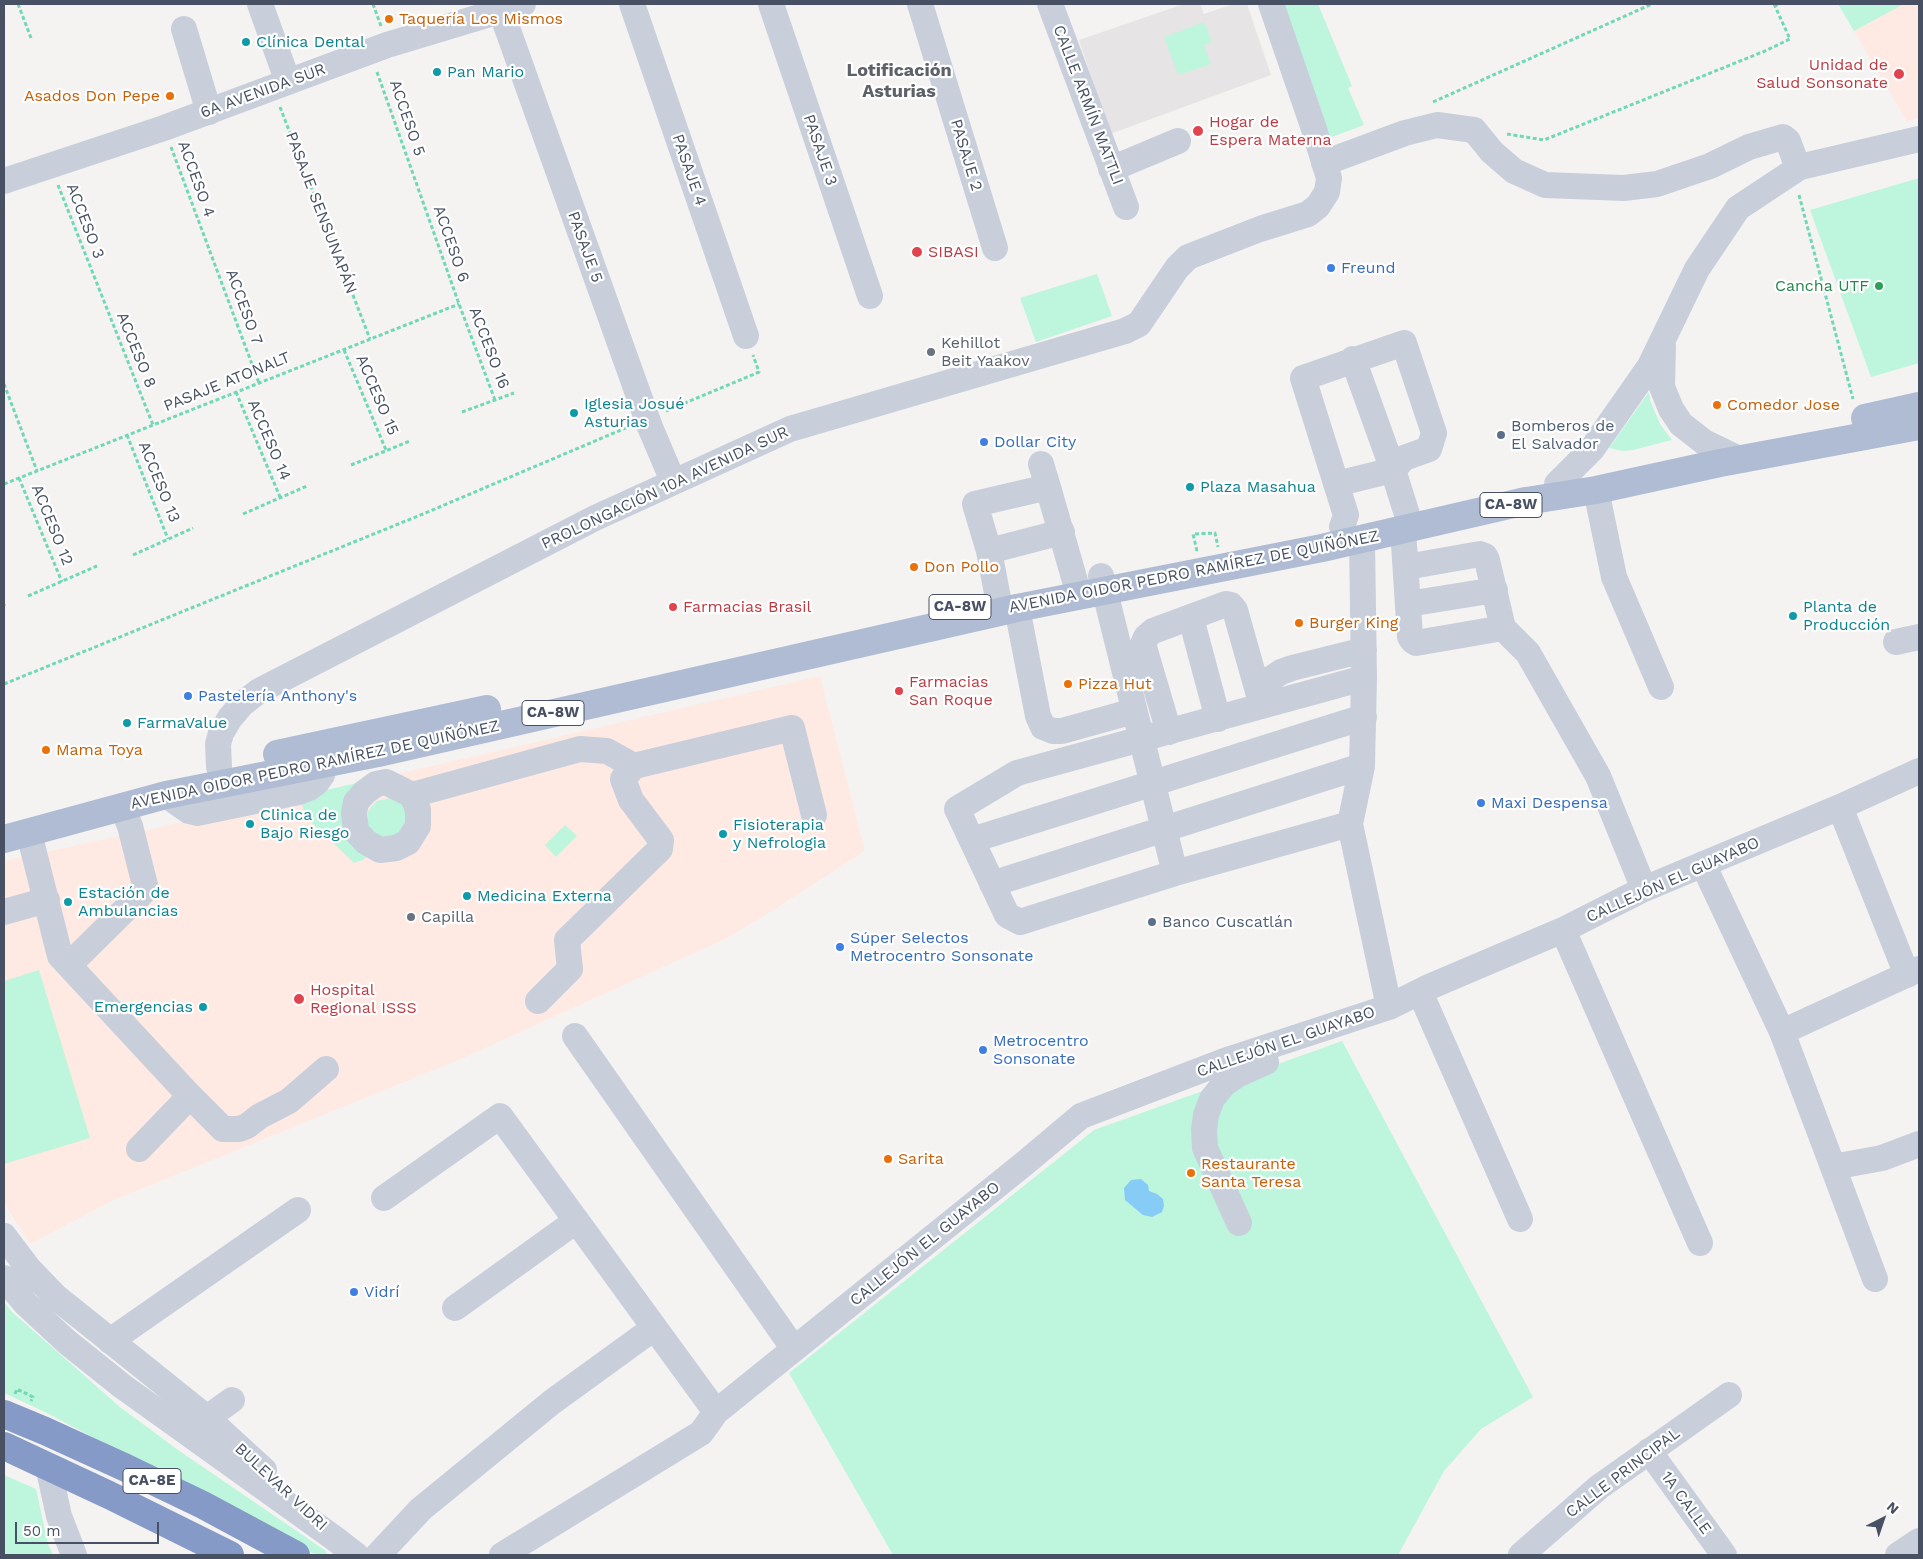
<!DOCTYPE html>
<html>
<head>
<meta charset="utf-8">
<style>
  body { margin:0 }
  #map { position:relative; width:1923px; height:1559px; overflow:hidden; background:#f5f3f2; font-family:"Work Sans",sans-serif }
  canvas { display:block }
  .frame { position:absolute; inset:0; border:5px solid #475163; pointer-events:none }
  .north { position:absolute; left:1858px; top:1494px; width:50px; height:50px; -webkit-text-stroke:4px #fff; paint-order:stroke; rotate:41deg; font-size:14px; font-weight:700; line-height:20px; text-align:center; color:#475163 }
  .north::after { content:''; display:block; margin:auto; width:18px; height:22px; background:#475163; clip-path:polygon(50% 0,100% 100%,50% 72%,0 100%) }
  .scale { position:absolute; left:15px; top:1522px; width:144px; height:22px; box-sizing:border-box; border:2px solid #475163; border-top:0; padding-left:6px; font-size:15px; line-height:18px; white-space:nowrap; color:#475163; -webkit-text-stroke:4px #fff; paint-order:stroke }
</style>
</head>
<body>
<div id="map">
<canvas width="1923" height="1559"></canvas>
<div class="frame"></div>
<div class="north">N</div>
<div class="scale">50 m</div>
</div>
<script>
const c = document.querySelector('canvas').getContext('2d');
c.lineJoin = 'round';
function fill(path, color) {
  c.fillStyle = color;
  c.fill(path, 'evenodd');
}
function shape(rows) {
  const path = new Path2D();
  for (const r of rows) {
    path.moveTo(r[0], r[1]);
    for (let i = 2; i < r.length; i += 2) path.lineTo(r[i], r[i + 1]);
  }
  return path;
}
function trace(path, color, width, dash) {
  c.strokeStyle = color;
  c.lineWidth = width;
  c.lineCap = dash ? 'butt' : 'round';
  c.setLineDash(dash || []);
  c.stroke(path);
}
function drawText(font, color, halo, rows, align = 'center') {
  c.font = font + ' "Work Sans",sans-serif';
  c.lineWidth = 4.5;
  c.setLineDash([]);
  c.textBaseline = 'middle';
  c.strokeStyle = halo;
  c.fillStyle = color;
  for (const [text, x, y, turn = 0] of rows) {
    c.save();
    c.translate(x, y);
    c.rotate((+turn || 0) * Math.PI / 180);
    c.textAlign = isNaN(turn) ? turn : align;
    if (halo) c.strokeText(text, 0, 0);
    c.fillText(text, 0, 0);
    c.restore();
  }
}
fill(shape([
  [1184,4,1200,4,1204,14,1233,4,1247,4,1271,75,1110,134,1079,40]
]), '#e6e4e4');
fill(shape([
  [1904,4,1919,4,1919,118,1907,122,1854,31],
  [820,676,865,851,764,916,727,938,461,1059,114,1200,30,1244,4,1203,4,861,324,791]
]), '#feeae3');
fill(shape([
  [1277,4,1318,4,1352,86,1348,88,1364,125,1329,138],
  [1838,4,1904,4,1854,31],
  [1204,22,1212,42,1204,45,1211,64,1178,75,1164,37],
  [1919,178,1919,363,1871,377,1810,210],
  [1097,274,1112,316,1036,342,1020,298],
  [1649,392,1650,400,1660,424,1672,440,1633,450,1623,451,1609,448],
  [374,779,360,791,367,856,363,860,354,863,309,820,306,819,300,796],
  [390,798,402,804,408,816,396,838,376,836,368,825,368,812,372,806,377,801],
  [565,825,577,836,556,857,545,845],
  [39,970,90,1138,4,1164,4,981],
  [1342,1041,1533,1397,1481,1429,1444,1471,1398,1555,893,1555,789,1373,1094,1130],
  [4,1302,11,1311,120,1407,178,1450,326,1551,327,1555,316,1555,45,1412,4,1393],
  [4,1475,36,1489,48,1544,53,1555,4,1555]
]), '#bef5dd');
fill(shape([
  [1141,1179,1148,1185,1149,1191,1157,1194,1163,1199,1164,1206,1162,1212,1152,1217,1143,1215,1125,1200,1124,1188,1131,1180]
]), '#86ccf7');
trace(shape([
  [18,4,31,38],
  [373,4,381,26],
  [1774,6,1780,4],
  [377,72,459,304,495,400],
  [1433,102,1652,4],
  [280,107,370,339],
  [1507,134,1544,140,1765,51,1790,39,1774,4],
  [171,147,259,383],
  [58,185,153,425],
  [1799,195,1853,399],
  [344,350,386,450],
  [4,384,37,471],
  [236,392,280,497],
  [666,411,759,372,753,355],
  [462,412,514,393],
  [127,435,168,539],
  [351,465,410,441],
  [19,478,62,582],
  [4,484,459,304],
  [243,514,307,486],
  [1197,551,1193,534,1215,533,1218,547],
  [133,555,193,528],
  [28,596,97,566],
  [4,605,5,604],
  [4,684,423,514,628,427],
  [15,1394,17,1389,33,1397,31,1401]
]), '#71d8b7', 3, [4, 2.5]);
trace(shape([
  [260,4,288,82],
  [632,4,746,336],
  [771,4,870,296],
  [920,4,995,248],
  [1050,4,1126,207],
  [501,11,650,427,673,481],
  [184,29,209,112],
  [1324,163,1405,133,1437,125,1474,130,1492,152,1514,171,1545,185,1624,188,1657,184,1710,166,1749,147,1783,137,1788,141,1798,168],
  [1111,169,1178,141],
  [4,181,164,128,387,45,523,4],
  [1663,346,1662,387,1671,409,1681,424,1704,442,1741,460],
  [1353,359,1393,470,1411,527],
  [1041,464,1048,487],
  [1336,484,1393,470,1404,458,1429,449,1434,433,1404,343,1303,378,1346,515,1342,527],
  [1557,484,1592,449,1650,366,1697,269,1738,208,1800,167,1919,139],
  [1596,490,1614,577,1661,687],
  [1403,529,1410,637,1413,641,1416,643,1503,628,1487,560,1485,556,1480,554,1406,567],
  [1362,540,1364,678,1362,766,1350,824,1389,1007],
  [989,551,1062,532],
  [1101,576,1175,873],
  [998,598,989,551,975,504,1048,487,1075,581],
  [1408,604,1495,590],
  [1017,608,1038,716,1043,727,1053,731,1062,731,1134,711],
  [1191,618,1218,719],
  [1503,628,1528,653,1598,776,1644,889],
  [1896,642,1919,637],
  [1257,688,1281,672,1292,668,1364,650],
  [1169,732,1143,644,1146,637,1153,631,1226,604,1231,605,1235,610,1262,706],
  [219,767,218,744,221,733,230,718,242,704,259,691,595,518,790,429,1125,331,1139,324,1177,268,1188,257,1260,229,1308,214,1318,206,1327,192,1329,178,1313,126,1271,4],
  [386,782,412,795,418,810,418,826,408,842,396,848,380,850,366,842,356,831,354,813,356,802,365,792,376,784,386,782],
  [166,795,189,811,197,813,299,792,309,788,317,782,322,775,325,764],
  [412,795,580,749,607,751,634,766,792,728,814,815],
  [1840,807,1907,975],
  [1350,824,1175,873,1020,922,1007,915,957,809,1017,773,1364,678],
  [29,833,60,956,190,1096,223,1129,239,1129,247,1126,260,1116,289,1101,326,1069],
  [972,840,1364,717],
  [1703,864,1782,1032,1833,1167,1882,1158,1919,1144],
  [992,884,1362,766],
  [4,912,47,900],
  [1563,930,1700,1243],
  [69,965,146,889,130,826,122,807],
  [1420,992,1520,1219],
  [538,1001,570,969,567,940,660,849,661,840,631,800,623,779,634,766],
  [1782,1032,1919,969],
  [575,1036,794,1349],
  [139,1149,190,1096],
  [1833,1167,1875,1279],
  [384,1198,500,1116,716,1412],
  [1239,1223,1205,1148,1204,1130,1206,1115,1212,1099,1224,1084,1237,1075,1266,1062],
  [4,1236,29,1269,56,1297,207,1418,264,1470],
  [4,1278,26,1304,67,1342,122,1386,334,1538,356,1555],
  [455,1308,576,1221],
  [110,1341,298,1210],
  [207,1418,232,1400],
  [1649,1451,1724,1555],
  [48,1466,59,1516,74,1555],
  [378,1555,421,1509,552,1402,654,1328],
  [502,1555,701,1433,716,1412,1025,1163,1081,1116,1230,1059,1389,1007,1429,987,1563,930,1644,889,1840,807,1919,771],
  [1521,1555,1599,1487,1729,1395],
  [1898,1555,1919,1541]
]), '#c8cfdb', 26);
trace(shape([
  [1865,418,1919,406],
  [277,754,487,709],
  [4,839,166,795,378,753,1017,608,1322,548,1526,501,1596,490,1720,463,1919,426]
]), '#afbcd3', 28);
trace(shape([
  [4,1414,45,1431,124,1467,203,1505,296,1555],
  [4,1446,109,1495,230,1555]
]), '#859ac6', 28);
for (const [x, y, r, color] of [
  [389,19,5,"#e8710a"],
  [246,42,5,"#0f9aa8"],
  [437,72,5,"#0f9aa8"],
  [1899,74,6,"#e0444e"],
  [170,96,5,"#e8710a"],
  [1198,131,6,"#e0444e"],
  [917,252,6,"#e0444e"],
  [1331,268,5,"#3f7fe0"],
  [1879,286,5,"#2e9e5b"],
  [931,352,5,"#6b7280"],
  [1717,405,5,"#e8710a"],
  [574,413,5,"#0f9aa8"],
  [1501,435,5,"#5c6f8a"],
  [984,442,5,"#3f7fe0"],
  [1190,487,5,"#0f9aa8"],
  [914,567,5,"#e8710a"],
  [673,607,5,"#e0444e"],
  [1793,616,5,"#0f9aa8"],
  [1299,623,5,"#e8710a"],
  [1068,684,5,"#e8710a"],
  [899,691,5,"#e0444e"],
  [188,696,5,"#3f7fe0"],
  [127,723,5,"#0f9aa8"],
  [46,750,5,"#e8710a"],
  [1481,803,5,"#3f7fe0"],
  [250,824,5,"#0f9aa8"],
  [723,834,5,"#0f9aa8"],
  [467,896,5,"#0f9aa8"],
  [68,902,5,"#0f9aa8"],
  [411,917,5,"#6b7280"],
  [1152,922,5,"#5c6f8a"],
  [840,947,5,"#3f7fe0"],
  [299,999,6,"#e0444e"],
  [203,1007,5,"#0f9aa8"],
  [983,1050,5,"#3f7fe0"],
  [888,1159,5,"#e8710a"],
  [1191,1173,5,"#e8710a"],
  [354,1292,5,"#3f7fe0"]
]) {
  const dot = new Path2D();
  dot.arc(x, y, r, 0, 2 * Math.PI);
  c.fillStyle = color;
  c.fill(dot);
  trace(dot, '#fff', 2);
}
for (const [x, y, w] of [
  [1511,505,62],
  [960,607,62],
  [553,713,62],
  [152,1481,58]
]) {
  const box = new Path2D();
  box.roundRect(x - w / 2, y - 12.5, w, 25, 4);
  c.fillStyle = '#fff';
  c.fill(box);
  trace(box, '#475163', 1);
}
drawText('bold 15px', '#475163', null, [
  ["CA-8W",1511,505],
  ["CA-8W",960,607],
  ["CA-8W",553,713],
  ["CA-8E",152,1481]
]);
drawText('16px', '#c56008', '#fff', [
  ["Taquería Los Mismos",399,19],
  ["Asados Don Pepe",160,96,"right"],
  ["Comedor Jose",1727,405],
  ["Don Pollo",924,567],
  ["Burger King",1309,623],
  ["Pizza Hut",1078,684],
  ["Mama Toya",56,750],
  ["Sarita",898,1159],
  ["Restaurante",1201,1164],
  ["Santa Teresa",1201,1182]
], 'left');
drawText('16px', '#0d838f', '#fff', [
  ["Clínica Dental",256,42],
  ["Pan Mario",447,72],
  ["Iglesia Josué",584,404],
  ["Asturias",584,422],
  ["Plaza Masahua",1200,487],
  ["Planta de",1803,607],
  ["Producción",1803,625],
  ["FarmaValue",137,723],
  ["Clinica de",260,815],
  ["Bajo Riesgo",260,833],
  ["Fisioterapia",733,825],
  ["y Nefrologia",733,843],
  ["Estación de",78,893],
  ["Ambulancias",78,911],
  ["Medicina Externa",477,896],
  ["Emergencias",193,1007,"right"]
], 'left');
drawText('16px', '#be3a42', '#fff', [
  ["Unidad de",1888,65,"right"],
  ["Salud Sonsonate",1888,83,"right"],
  ["Hogar de",1209,122],
  ["Espera Materna",1209,140],
  ["SIBASI",928,252],
  ["Farmacias Brasil",683,607],
  ["Farmacias",909,682],
  ["San Roque",909,700],
  ["Hospital",310,990],
  ["Regional ISSS",310,1008]
], 'left');
drawText('16px', '#475163', '#fff', [
  ["6A AVENIDA SUR",263,91,-20],
  ["CALLE ARMÍN MATTLI",1088,105,69],
  ["ACCESO 5",407,118,71],
  ["PASAJE 3",820,150,71],
  ["PASAJE 2",966,155,73],
  ["PASAJE 4",689,170,71],
  ["ACCESO 4",196,179,70],
  ["PASAJE SENSUNAPÁN",321,213,69],
  ["ACCESO 3",85,221,69],
  ["ACCESO 6",451,244,71],
  ["PASAJE 5",585,247,70],
  ["ACCESO 7",244,307,70],
  ["ACCESO 16",489,348,69],
  ["ACCESO 8",136,350,68],
  ["PASAJE ATONALT",227,382,-22],
  ["ACCESO 15",377,395,67],
  ["ACCESO 14",269,440,67],
  ["ACCESO 13",159,482,68],
  ["PROLONGACIÓN 10A AVENIDA SUR",665,488,-25],
  ["ACCESO 12",52,525,68],
  ["AVENIDA OIDOR PEDRO RAMÍREZ DE QUIÑÓNEZ",1194,572,-11],
  ["AVENIDA OIDOR PEDRO RAMÍREZ DE QUIÑÓNEZ",315,765,-12],
  ["CALLEJÓN EL GUAYABO",1673,880,-24],
  ["CALLEJÓN EL GUAYABO",1286,1042,-19],
  ["CALLEJÓN EL GUAYABO",925,1244,-39],
  ["CALLE PRINCIPAL",1623,1473,-37],
  ["BULEVAR VIDRI",281,1487,43],
  ["1A CALLE",1686,1503,54]
]);
drawText('16px', '#366cbe', '#fff', [
  ["Freund",1341,268],
  ["Dollar City",994,442],
  ["Pastelería Anthony's",198,696],
  ["Maxi Despensa",1491,803],
  ["Súper Selectos",850,938],
  ["Metrocentro Sonsonate",850,956],
  ["Metrocentro",993,1041],
  ["Sonsonate",993,1059],
  ["Vidrí",364,1292]
], 'left');
drawText('16px', '#27864d', '#fff', [
  ["Cancha UTF",1869,286]
], 'right');
drawText('16px', '#5b616d', '#fff', [
  ["Kehillot",941,343],
  ["Beit Yaakov",941,361],
  ["Capilla",421,917]
], 'left');
drawText('16px', '#4e5e75', '#fff', [
  ["Bomberos de",1511,426],
  ["El Salvador",1511,444],
  ["Banco Cuscatlán",1162,922]
], 'left');
drawText('bold 18px', '#5e6168', '#fff', [
  ["Lotificación",899,71],
  ["Asturias",899,92]
]);
</script>
</body>
</html>
